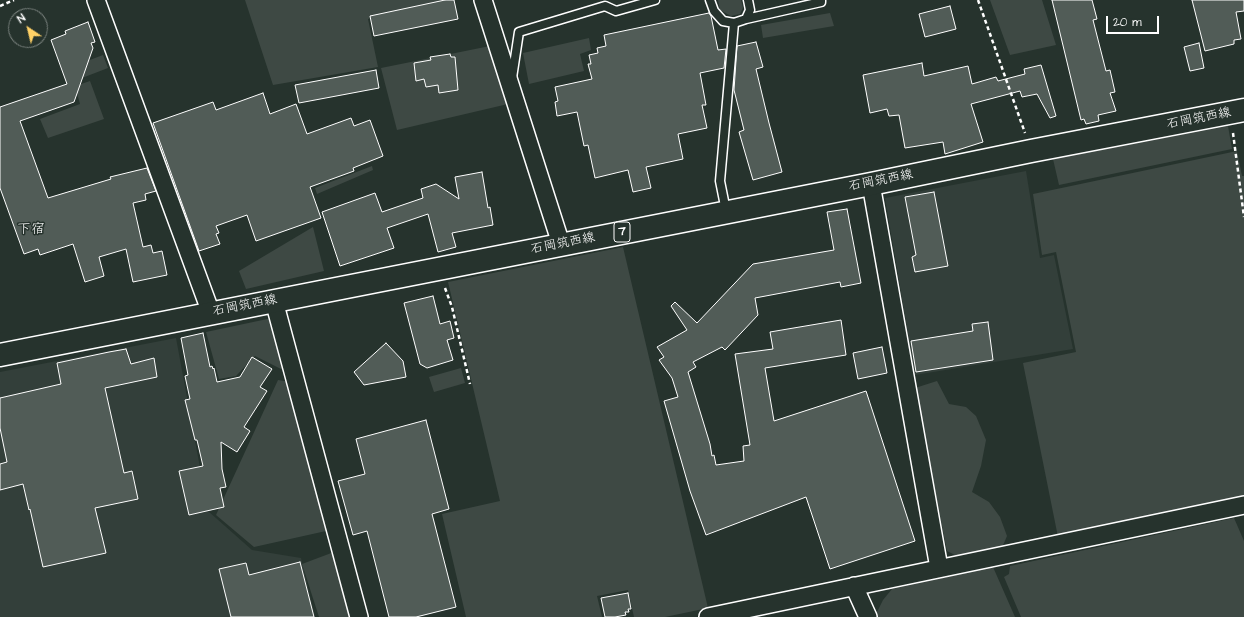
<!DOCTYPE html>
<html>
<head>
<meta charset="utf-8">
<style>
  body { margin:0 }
  #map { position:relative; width:1244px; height:617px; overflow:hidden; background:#26332d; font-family:"Architects Daughter",sans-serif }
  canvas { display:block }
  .north { position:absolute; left:8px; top:8px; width:40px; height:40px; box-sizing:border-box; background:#26332d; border:1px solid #7d8581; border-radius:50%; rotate:325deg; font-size:11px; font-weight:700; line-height:16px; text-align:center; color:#fff }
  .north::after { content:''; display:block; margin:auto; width:14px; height:18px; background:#ffd166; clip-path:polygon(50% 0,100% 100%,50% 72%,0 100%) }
  .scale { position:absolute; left:1106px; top:16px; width:53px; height:18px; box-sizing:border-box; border:2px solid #fff; border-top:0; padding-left:5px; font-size:12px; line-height:14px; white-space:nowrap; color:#fff; -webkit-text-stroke:3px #26332d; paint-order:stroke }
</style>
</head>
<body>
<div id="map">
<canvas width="1244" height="617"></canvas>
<div class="north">N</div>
<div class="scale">20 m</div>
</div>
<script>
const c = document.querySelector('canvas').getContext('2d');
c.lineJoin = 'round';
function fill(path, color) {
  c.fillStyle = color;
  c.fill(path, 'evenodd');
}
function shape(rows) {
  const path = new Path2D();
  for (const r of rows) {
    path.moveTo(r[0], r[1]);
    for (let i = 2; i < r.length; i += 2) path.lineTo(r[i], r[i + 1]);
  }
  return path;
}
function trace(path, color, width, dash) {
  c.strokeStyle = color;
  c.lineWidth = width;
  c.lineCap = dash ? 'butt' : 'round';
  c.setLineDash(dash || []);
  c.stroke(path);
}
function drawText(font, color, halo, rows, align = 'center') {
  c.font = font + ' "Architects Daughter","Klee One",sans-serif';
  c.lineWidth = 3;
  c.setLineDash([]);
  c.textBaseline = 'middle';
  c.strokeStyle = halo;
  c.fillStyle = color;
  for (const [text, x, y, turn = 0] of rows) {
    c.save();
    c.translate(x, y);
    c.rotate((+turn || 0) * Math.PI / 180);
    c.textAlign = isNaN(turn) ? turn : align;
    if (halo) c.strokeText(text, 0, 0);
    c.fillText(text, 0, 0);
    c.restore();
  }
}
fill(shape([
  [1026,171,1040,258,1054,255,1073,349,915,375,885,198],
  [176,338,208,511,252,550,301,558,315,617,0,617,0,372]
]), '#333f3a');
fill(shape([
  [245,0,449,0,368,19,378,67,273,85],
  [718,0,741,0,743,8,740,14,731,16,720,10],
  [990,0,1042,0,1056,45,1010,55],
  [830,13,834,26,763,38,761,25],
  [589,38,591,50,580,54,584,71,529,84,523,53],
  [490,46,508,104,397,130,381,68],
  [103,55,108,68,69,83,74,66],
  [90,81,104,119,48,138,40,119,80,104,75,86],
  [1228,126,1232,149,1059,185,1053,159],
  [1237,151,1242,176,1244,176,1244,497,1058,537,1023,363,1076,352,1056,252,1042,255,1033,194],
  [372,166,373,170,317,194,315,188],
  [313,227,324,271,246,289,239,271],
  [623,247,708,608,665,617,634,617,628,590,597,596,602,617,466,617,442,514,500,501,448,282],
  [272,318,287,372,255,356,236,376,219,379,206,332],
  [461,368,465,383,434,392,429,377],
  [278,380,290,382,326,531,254,547,216,515],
  [937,381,949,404,966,407,976,416,986,440,981,466,972,492,989,502,1000,517,1007,536,1001,550,957,556,947,551,915,388],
  [1234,518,1244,541,1244,617,1021,617,1004,577,1009,574,1010,566],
  [334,552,351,617,319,617,302,564],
  [993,567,1015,617,877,617,876,614,883,600,892,589]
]), '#3e4944');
const building = shape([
  [445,0,454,0,458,19,374,36,370,16,445,0],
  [1052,0,1092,0,1097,19,1093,20,1106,71,1110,70,1115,92,1110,93,1116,111,1098,115,1099,121,1086,124,1084,119,1081,120,1052,0],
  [1192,0,1244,0,1244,11,1236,12,1241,39,1234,40,1234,44,1205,51,1192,0],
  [950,6,956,29,925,37,919,14,950,6],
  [709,13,711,16,718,50,726,49,724,68,700,73,706,105,702,105,707,128,678,134,683,159,646,167,651,188,633,192,628,170,595,178,588,145,584,146,577,112,557,116,555,102,558,101,555,87,592,79,588,64,591,64,589,55,598,53,597,48,606,46,604,35,709,13],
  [88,22,95,42,91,43,93,48,74,102,20,121,48,198,111,179,110,177,147,168,156,191,145,194,146,200,133,203,143,247,151,245,153,253,162,251,167,275,133,282,126,249,99,257,104,276,85,282,73,244,40,255,38,249,24,254,0,188,0,107,67,84,51,40,66,34,65,31,88,22],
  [756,42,763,67,756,69,769,123,782,172,753,180,739,132,744,130,734,90,737,46,756,42],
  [1199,43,1204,68,1190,71,1184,47,1199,43],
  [450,54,451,57,455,57,458,90,439,93,438,85,426,87,424,79,416,81,414,63,431,60,430,57,450,54],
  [922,63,924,76,968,66,972,84,996,77,998,81,1025,74,1024,69,1041,65,1056,116,1050,118,1037,94,1022,97,1020,91,971,104,983,142,945,154,943,142,905,148,899,115,889,116,887,109,870,113,863,75,922,63],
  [376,70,379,88,299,103,295,85,376,70],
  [263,93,270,114,296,104,307,134,351,118,354,126,370,120,383,156,353,168,354,171,310,187,321,218,256,241,247,215,216,226,219,233,216,234,220,244,199,251,153,123,213,102,216,110,263,93],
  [482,172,488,208,490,207,493,225,452,233,456,247,438,252,428,214,387,228,394,248,340,266,322,212,375,193,382,212,423,198,421,189,436,184,459,199,455,177,482,172],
  [934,192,948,266,915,272,912,257,916,255,905,197,934,192],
  [847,209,861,283,841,287,840,282,755,298,758,315,725,350,722,347,693,362,696,367,688,372,710,444,712,456,714,455,716,465,744,461,743,446,750,445,735,354,773,349,770,332,841,320,846,355,765,368,774,421,866,391,915,541,830,569,806,497,706,535,690,491,664,401,678,397,672,378,659,360,664,357,657,347,687,330,671,306,675,302,697,323,753,264,834,250,827,212,847,209],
  [433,296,440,324,450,321,454,338,447,340,453,360,427,368,420,364,404,303,433,296],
  [988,322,993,360,916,372,911,341,973,331,972,324,988,322],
  [203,333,210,367,212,366,213,369,214,368,217,382,240,377,252,357,272,369,260,387,267,391,244,427,250,431,237,452,221,442,222,469,226,487,220,488,224,507,189,515,179,471,203,466,197,440,195,440,185,400,190,399,185,376,188,375,181,338,203,333],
  [386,343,403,361,406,377,364,385,354,372,386,343],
  [882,347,887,373,858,379,853,353,882,347],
  [126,349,131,364,154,358,157,377,105,388,124,473,132,471,138,499,95,508,106,553,43,567,30,509,29,510,23,484,0,490,0,464,7,462,0,428,0,398,61,384,57,363,109,352,126,349],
  [426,420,449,509,432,514,456,607,416,617,389,617,367,531,353,535,338,481,365,474,356,439,426,420],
  [300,562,314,617,231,617,219,569,246,563,249,575,300,562],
  [628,593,631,609,628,609,629,612,625,612,626,615,615,617,605,617,601,598,628,593]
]);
fill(building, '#515c57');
trace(building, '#fff', 1);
const service = shape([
  [710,0,714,11,723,21,734,23,746,19,750,10,748,0],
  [746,19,821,2,821,0],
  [512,78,519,32,605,6,616,11,655,0],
  [726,211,720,181,734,23]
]);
const minor = shape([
  [96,0,211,313],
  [483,0,561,244],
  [871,184,939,568],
  [274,301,359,617],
  [854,586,868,617],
  [708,617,1244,505]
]);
const primary = shape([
  [0,355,871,184,1031,151,1244,110]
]);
trace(service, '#fff', 11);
trace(minor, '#fff', 20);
trace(primary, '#fff', 25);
trace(shape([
  [978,0,1025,133],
  [0,6,14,0],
  [1233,133,1244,217],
  [445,288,452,307,470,384]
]), '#fff', 2.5, [4, 3]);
trace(service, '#26332d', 8);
trace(minor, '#26332d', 17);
trace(primary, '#26332d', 22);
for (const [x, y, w] of [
  [622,232,16]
]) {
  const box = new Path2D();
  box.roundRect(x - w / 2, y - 10, w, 20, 3);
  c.fillStyle = '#26332d';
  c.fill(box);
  trace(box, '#fff', 1);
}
drawText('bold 12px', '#fff', null, [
  ["7",622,232]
]);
drawText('13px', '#fff', '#26332d', [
  ["石岡筑西線",1199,119,-11],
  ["石岡筑西線",881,181,-11],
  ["石岡筑西線",563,244,-11],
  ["石岡筑西線",245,306,-11]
]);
drawText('14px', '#fff', '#26332d', [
  ["下宿",31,230]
]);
</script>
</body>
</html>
